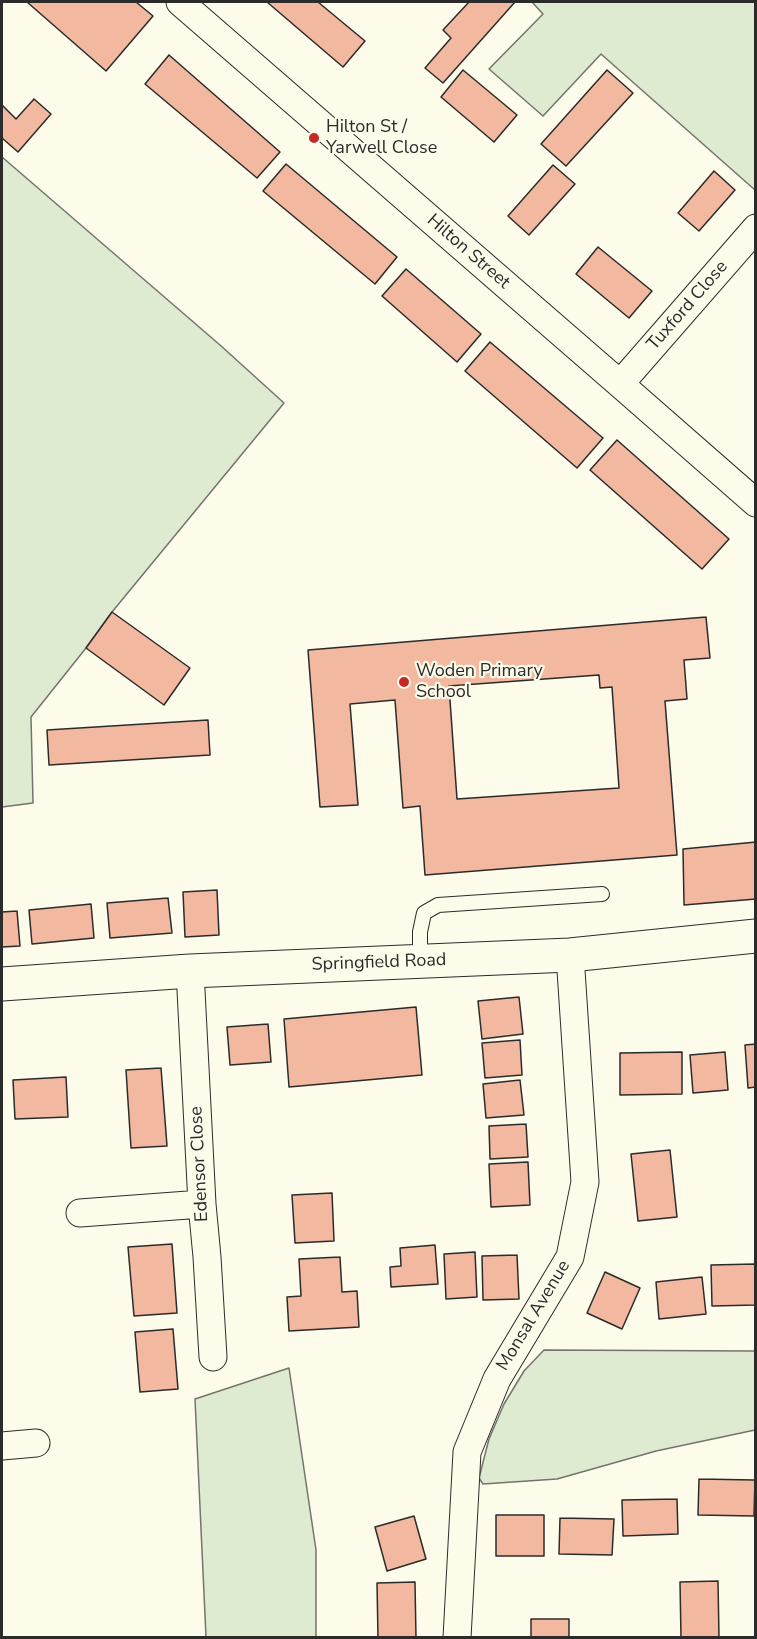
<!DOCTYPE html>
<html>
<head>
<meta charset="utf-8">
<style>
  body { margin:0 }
  #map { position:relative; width:757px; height:1639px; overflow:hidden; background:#fdfbea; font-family:"Nunito Sans",sans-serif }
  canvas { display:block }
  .frame { position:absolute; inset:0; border:3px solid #2b2b2b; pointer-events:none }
</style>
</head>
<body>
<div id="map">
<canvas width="757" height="1639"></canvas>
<div class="frame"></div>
</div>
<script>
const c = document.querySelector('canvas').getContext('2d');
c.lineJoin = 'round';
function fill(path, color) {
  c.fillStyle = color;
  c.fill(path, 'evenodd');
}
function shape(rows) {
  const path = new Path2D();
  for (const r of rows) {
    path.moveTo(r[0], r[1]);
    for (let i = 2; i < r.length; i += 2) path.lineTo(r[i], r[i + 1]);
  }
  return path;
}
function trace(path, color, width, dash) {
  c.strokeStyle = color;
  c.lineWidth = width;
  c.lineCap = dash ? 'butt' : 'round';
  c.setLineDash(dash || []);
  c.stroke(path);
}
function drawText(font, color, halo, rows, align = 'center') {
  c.font = font + ' "Nunito Sans",sans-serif';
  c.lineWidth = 4.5;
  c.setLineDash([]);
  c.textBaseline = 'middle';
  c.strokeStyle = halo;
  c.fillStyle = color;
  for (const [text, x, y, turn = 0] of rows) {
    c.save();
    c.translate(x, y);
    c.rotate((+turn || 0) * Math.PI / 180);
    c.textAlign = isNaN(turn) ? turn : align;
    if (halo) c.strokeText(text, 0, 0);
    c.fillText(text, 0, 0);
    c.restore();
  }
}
const green = shape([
  [532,2,755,2,755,190,601,54,543,116,489,69,543,14,532,2],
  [2,157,220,345,284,403,112,612,86,648,31,717,33,803,2,807,2,157],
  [544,1350,755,1351,755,1430,656,1451,557,1479,483,1484,479,1478,489,1439,504,1404,524,1371,544,1350],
  [289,1368,316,1550,316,1637,206,1637,195,1399,289,1368]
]);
fill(green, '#deebd1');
trace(green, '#74746e', 1.5);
const building = shape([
  [27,2,136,2,153,16,106,71,27,2],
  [267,2,318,2,365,41,343,67,267,2],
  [469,2,515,2,443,83,425,68,451,38,443,30,469,2],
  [169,55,280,152,257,178,145,84,169,55],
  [463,70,517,115,494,142,441,97,463,70],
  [607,70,633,93,566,166,541,144,607,70],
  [34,99,51,114,18,152,2,138,2,105,16,119,34,99],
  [286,164,397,257,375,284,263,191,286,164],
  [553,165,575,184,529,235,508,216,553,165],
  [714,171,735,190,699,231,678,213,714,171],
  [598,247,652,291,629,318,576,274,598,247],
  [406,269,481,334,457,362,382,296,406,269],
  [490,342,603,438,577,468,465,371,490,342],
  [617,440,729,539,702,569,590,470,617,440],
  [112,612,190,668,164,705,86,648,112,612],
  [706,617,710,658,684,660,687,699,665,701,677,855,425,875,420,806,403,808,395,700,350,704,358,805,320,807,308,650,706,617],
  [599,675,600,688,612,687,619,788,457,799,449,686,599,675],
  [208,720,210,755,49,765,47,730,208,720],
  [756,842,756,899,684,905,683,849,756,842],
  [217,890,219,935,185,937,183,892,217,890],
  [168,898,172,933,110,938,107,903,168,898],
  [91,904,94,938,32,944,29,910,91,904],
  [17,911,20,946,2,947,2,912,17,911],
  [519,997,523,1034,482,1039,478,1001,519,997],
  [416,1007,422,1075,289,1087,284,1019,416,1007],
  [268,1024,271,1062,230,1065,227,1027,268,1024],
  [520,1040,522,1075,485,1078,482,1043,520,1040],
  [756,1044,756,1087,748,1088,745,1045,756,1044],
  [682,1052,682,1094,620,1095,620,1053,682,1052],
  [725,1052,728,1090,693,1093,690,1055,725,1052],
  [161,1068,167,1146,131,1148,126,1070,161,1068],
  [66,1077,68,1117,15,1119,13,1080,66,1077],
  [520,1080,524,1115,486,1118,483,1084,520,1080],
  [526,1124,528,1157,490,1159,489,1126,526,1124],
  [670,1150,677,1217,638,1221,631,1154,670,1150],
  [528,1162,530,1205,491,1207,489,1164,528,1162],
  [332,1193,334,1241,295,1243,292,1195,332,1193],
  [172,1244,177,1313,134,1316,128,1247,172,1244],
  [435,1245,438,1284,391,1287,390,1267,401,1266,400,1248,435,1245],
  [475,1252,477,1297,446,1299,444,1254,475,1252],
  [517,1255,519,1299,483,1300,482,1256,517,1255],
  [340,1257,342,1292,357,1291,359,1327,289,1331,287,1297,301,1296,299,1259,340,1257],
  [755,1264,756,1305,712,1306,711,1265,755,1264],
  [605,1272,640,1288,622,1329,587,1313,605,1272],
  [702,1277,706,1314,659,1319,656,1282,702,1277],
  [173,1329,178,1389,140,1392,135,1332,173,1329],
  [699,1479,755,1480,754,1516,698,1515,699,1479],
  [677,1499,678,1534,623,1536,622,1500,677,1499],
  [496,1515,544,1515,544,1556,496,1556,496,1515],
  [414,1516,426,1559,387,1571,375,1527,414,1516],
  [560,1518,614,1519,612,1555,559,1554,560,1518],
  [718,1581,719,1638,681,1638,680,1582,718,1581],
  [415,1582,416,1638,378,1638,377,1583,415,1582],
  [531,1619,569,1619,569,1638,531,1638,531,1619]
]);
fill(building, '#f2b8a0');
trace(building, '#2b2b2b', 1.5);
const lane = shape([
  [420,961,420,932,424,913,438,905,602,894]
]);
const street = shape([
  [180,2,620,384,756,503],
  [620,384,756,228],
  [190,971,202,1204,207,1257,213,1357],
  [80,1213,202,1204],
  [2,1446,36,1443],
  [457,1638,467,1452,497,1379,570,1257,585,1182,570,955]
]);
const secondary = shape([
  [2,984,190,971,570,955,756,936]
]);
trace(lane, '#2b2b2b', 16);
trace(street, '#2b2b2b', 29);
trace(secondary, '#2b2b2b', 35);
trace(lane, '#fdfbea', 14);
trace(street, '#fdfbea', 27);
trace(secondary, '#fdfbea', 33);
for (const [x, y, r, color] of [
  [314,138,6,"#c62828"],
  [404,682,6,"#c62828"]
]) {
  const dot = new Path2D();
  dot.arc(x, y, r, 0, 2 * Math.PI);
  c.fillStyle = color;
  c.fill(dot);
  trace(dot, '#fdfbea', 2);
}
drawText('18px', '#2b2b2b', '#fdfbea', [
  ["Hilton St /",326,128],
  ["Yarwell Close",326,149],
  ["Woden Primary",416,672],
  ["School",416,693]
], 'left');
drawText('18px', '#2b2b2b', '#fdfbea', [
  ["Hilton Street",468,252,41],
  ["Tuxford Close",688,306,-49],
  ["Springfield Road",379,963,-2],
  ["Edensor Close",200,1164,-93],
  ["Monsal Avenue",534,1316,-59]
]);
</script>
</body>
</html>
